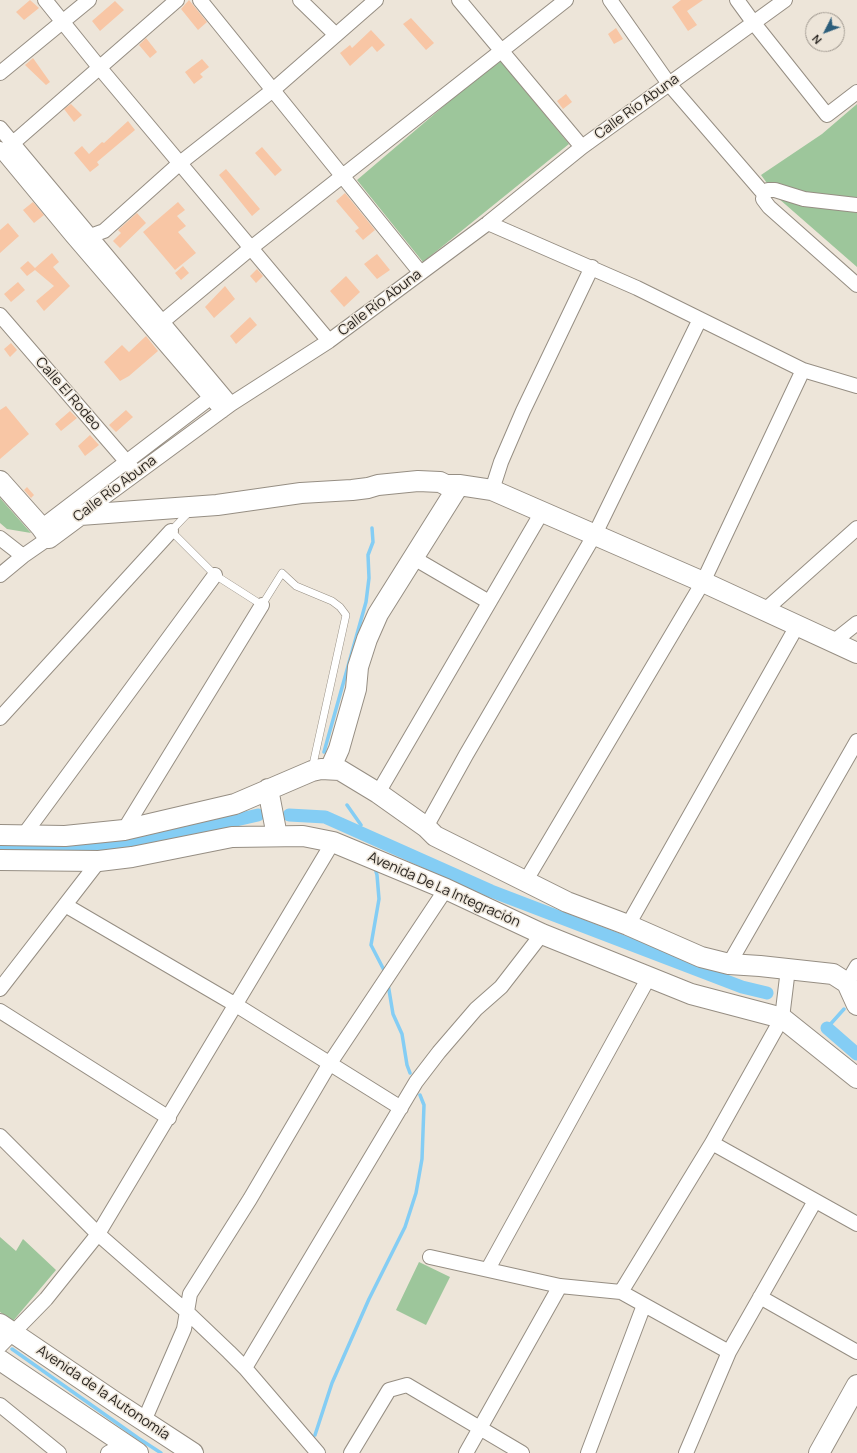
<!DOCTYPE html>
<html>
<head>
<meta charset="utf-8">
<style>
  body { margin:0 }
  #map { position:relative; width:857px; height:1453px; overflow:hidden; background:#ede5d9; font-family:Manrope,sans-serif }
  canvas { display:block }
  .north { position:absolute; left:805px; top:12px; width:40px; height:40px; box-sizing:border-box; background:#ede5d9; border:1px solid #9f988f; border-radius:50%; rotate:228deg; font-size:11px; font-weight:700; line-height:16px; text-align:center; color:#292521 }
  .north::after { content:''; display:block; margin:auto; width:14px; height:18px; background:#2c5e7b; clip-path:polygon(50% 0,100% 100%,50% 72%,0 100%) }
</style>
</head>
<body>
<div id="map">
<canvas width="857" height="1453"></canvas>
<div class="north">N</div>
</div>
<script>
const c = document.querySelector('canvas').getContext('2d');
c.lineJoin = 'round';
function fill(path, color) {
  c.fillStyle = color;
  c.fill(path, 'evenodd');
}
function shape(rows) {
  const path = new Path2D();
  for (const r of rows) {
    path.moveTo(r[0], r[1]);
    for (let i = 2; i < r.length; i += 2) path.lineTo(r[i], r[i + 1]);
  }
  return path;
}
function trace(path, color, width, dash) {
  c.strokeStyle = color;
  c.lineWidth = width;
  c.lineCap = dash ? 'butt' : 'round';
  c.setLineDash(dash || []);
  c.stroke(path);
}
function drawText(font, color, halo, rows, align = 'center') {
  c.font = font + ' Manrope,sans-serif';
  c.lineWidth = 3;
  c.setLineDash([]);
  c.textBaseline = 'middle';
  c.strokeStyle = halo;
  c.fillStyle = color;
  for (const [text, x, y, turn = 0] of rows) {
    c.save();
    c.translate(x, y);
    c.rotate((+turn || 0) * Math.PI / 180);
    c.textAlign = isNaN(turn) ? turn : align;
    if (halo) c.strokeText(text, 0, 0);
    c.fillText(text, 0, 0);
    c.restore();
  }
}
fill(shape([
  [499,59,569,144,423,262,357,180],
  [857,104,857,267,778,198,761,175,822,134],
  [0,498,31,533,7,529,0,523],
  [0,1237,16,1251,23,1239,56,1270,13,1321,0,1312],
  [419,1262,450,1277,426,1325,396,1310]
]), '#9dc69b');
trace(shape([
  [324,752,366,602,369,578,368,555,373,542,372,528],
  [347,805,361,825],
  [375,868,377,875,379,899,371,945,386,974],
  [388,984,393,1014,402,1034,407,1065,410,1073],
  [827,1028,844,1009],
  [12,1349,138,1438,161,1453],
  [315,1435,332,1383,369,1299,405,1227,416,1193,422,1159,424,1105,420,1095]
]), '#84cdf4', 3.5);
trace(shape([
  [289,815,325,817,491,891,742,987,767,993],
  [0,848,85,846,149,840,258,815],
  [827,1028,857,1054]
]), '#84cdf4', 13);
fill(shape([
  [30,0,39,8,24,20,16,12],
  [189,0,207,22,198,30,181,9],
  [681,0,703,0,687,11,697,25,688,31,672,7],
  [115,1,124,10,100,31,92,21],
  [411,18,434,43,426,50,403,24],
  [616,28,623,39,614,44,608,34],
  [371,30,385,45,377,52,372,46,350,66,340,53,350,45,352,48],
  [146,38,157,52,150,58,139,45],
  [33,58,50,82,46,85,25,65],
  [202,59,209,67,200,74,203,77,194,84,185,72],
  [566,94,572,102,563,109,557,101],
  [71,104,82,115,74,122,64,109],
  [128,121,135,130,97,162,99,165,90,172,74,153,82,146,89,154,102,142,104,143],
  [262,147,282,170,275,176,255,153],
  [226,169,260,209,252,216,219,175],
  [345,193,375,230,363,240,355,231,359,228,336,201],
  [33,202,44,215,34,223,23,210],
  [178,202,185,210,177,216,186,226,178,232,196,253,175,270,143,232],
  [137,213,146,223,120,248,113,241,121,233,118,230],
  [8,223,19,236,0,253,0,230],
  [52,253,59,262,53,267,70,286,44,311,36,301,54,286,35,270,27,276,20,268,28,261,35,268],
  [377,254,390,270,377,279,364,264],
  [183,266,189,273,181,280,175,273],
  [257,269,263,276,256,283,250,276],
  [346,276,360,292,344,307,330,291],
  [18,282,25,290,11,302,4,294],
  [225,286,235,299,214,318,205,307],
  [250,317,257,325,236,344,230,336],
  [146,336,158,351,129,376,120,381,104,362,122,345,129,352],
  [11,343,17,350,10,357,4,349],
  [6,406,29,434,0,459,0,410],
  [126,410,133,417,116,432,109,425],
  [70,411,77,418,61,431,55,424],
  [90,435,99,445,85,456,78,446],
  [27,487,34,495,31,498,24,490]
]), '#f8c6a5');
const lane = shape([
  [190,511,171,531,215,575,262,605,282,573,296,586,332,601,340,607,346,615,312,769]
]);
const street = shape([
  [45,0,99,67,329,341],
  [200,0,420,272],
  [300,0,336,35],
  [459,0,582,147],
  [610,0,669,84,764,194],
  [737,0,753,22,827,115,857,92],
  [0,73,89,0],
  [0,128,231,404],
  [13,143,177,0],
  [0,149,72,236,222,411],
  [857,205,804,199,775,190,768,190,764,194,763,199,769,207,857,285],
  [488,223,637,288,803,370,857,386],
  [72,236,90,236,104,231,180,163,273,90,376,0],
  [0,315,132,468],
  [162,322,251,248,566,0],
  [492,490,501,462,523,411,592,267],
  [80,515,231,404,329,341,488,223,582,147,785,0],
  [41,527,218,392],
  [0,538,23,556],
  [412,557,489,602],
  [0,575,23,556,49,538],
  [764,611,857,528],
  [833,642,857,623],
  [0,718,171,531],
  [378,793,542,512],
  [426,827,466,755,595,534,700,319],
  [124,830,262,605],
  [23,836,215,575],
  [525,882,703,582,803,370],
  [65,905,236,1005,401,1108],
  [628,925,797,626],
  [729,964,857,741],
  [847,983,857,966],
  [0,989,99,861],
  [0,1011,169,1118],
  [0,1136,98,1234,186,1311,229,1352,245,1368,318,1453],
  [712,1143,857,1224],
  [430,1257,560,1286,621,1292,712,1143,782,1018,788,969],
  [488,1269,649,977],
  [621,1292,729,1352],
  [760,1297,857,1352],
  [0,1346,46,1299,98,1234,333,842],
  [245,1368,416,1082,439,1052,476,1009,501,987,542,934],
  [0,1405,59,1453],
  [144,1421,184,1329,190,1294,250,1199,330,1063,446,889],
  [108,1453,123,1445],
  [351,1453,389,1390,407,1385,522,1453],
  [466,1453,560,1286],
  [588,1453,644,1305],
  [686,1453,729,1352,815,1201]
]);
const secondary = shape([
  [0,481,41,527,49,538,80,515,217,505,301,493,352,490,368,488,378,485,418,481,440,482,446,485,459,485,492,490,703,582,857,653],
  [330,769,339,749,356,689,358,667,367,639,378,614,459,485],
  [268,789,277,836],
  [0,835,65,836,124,830,235,804,312,771,321,769,340,770,378,793,426,827,435,836,567,902,628,925,701,957,729,964,760,966,833,974,847,983,857,1005],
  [0,860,99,861,132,857,232,837,303,836,333,842,446,889,542,934,691,994,782,1018,857,1078],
  [0,1324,115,1402,193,1453],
  [0,1360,138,1453],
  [819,1453,857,1385]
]);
trace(lane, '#968e83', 8);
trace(street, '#968e83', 16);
trace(secondary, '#968e83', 22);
trace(lane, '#fff', 7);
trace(street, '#fff', 14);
trace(secondary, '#fff', 20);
drawText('14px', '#292521', '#ede5d9', [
  ["Calle Río Abuna",637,107,-36],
  ["Calle Río Abuna",380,303,-37],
  ["Calle El Rodeo",68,394,49],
  ["Calle Río Abuna",115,489,-37],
  ["Avenida De La Integración",444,890,24],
  ["Avenida de la Autonomía",103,1393,34]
]);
</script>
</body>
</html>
